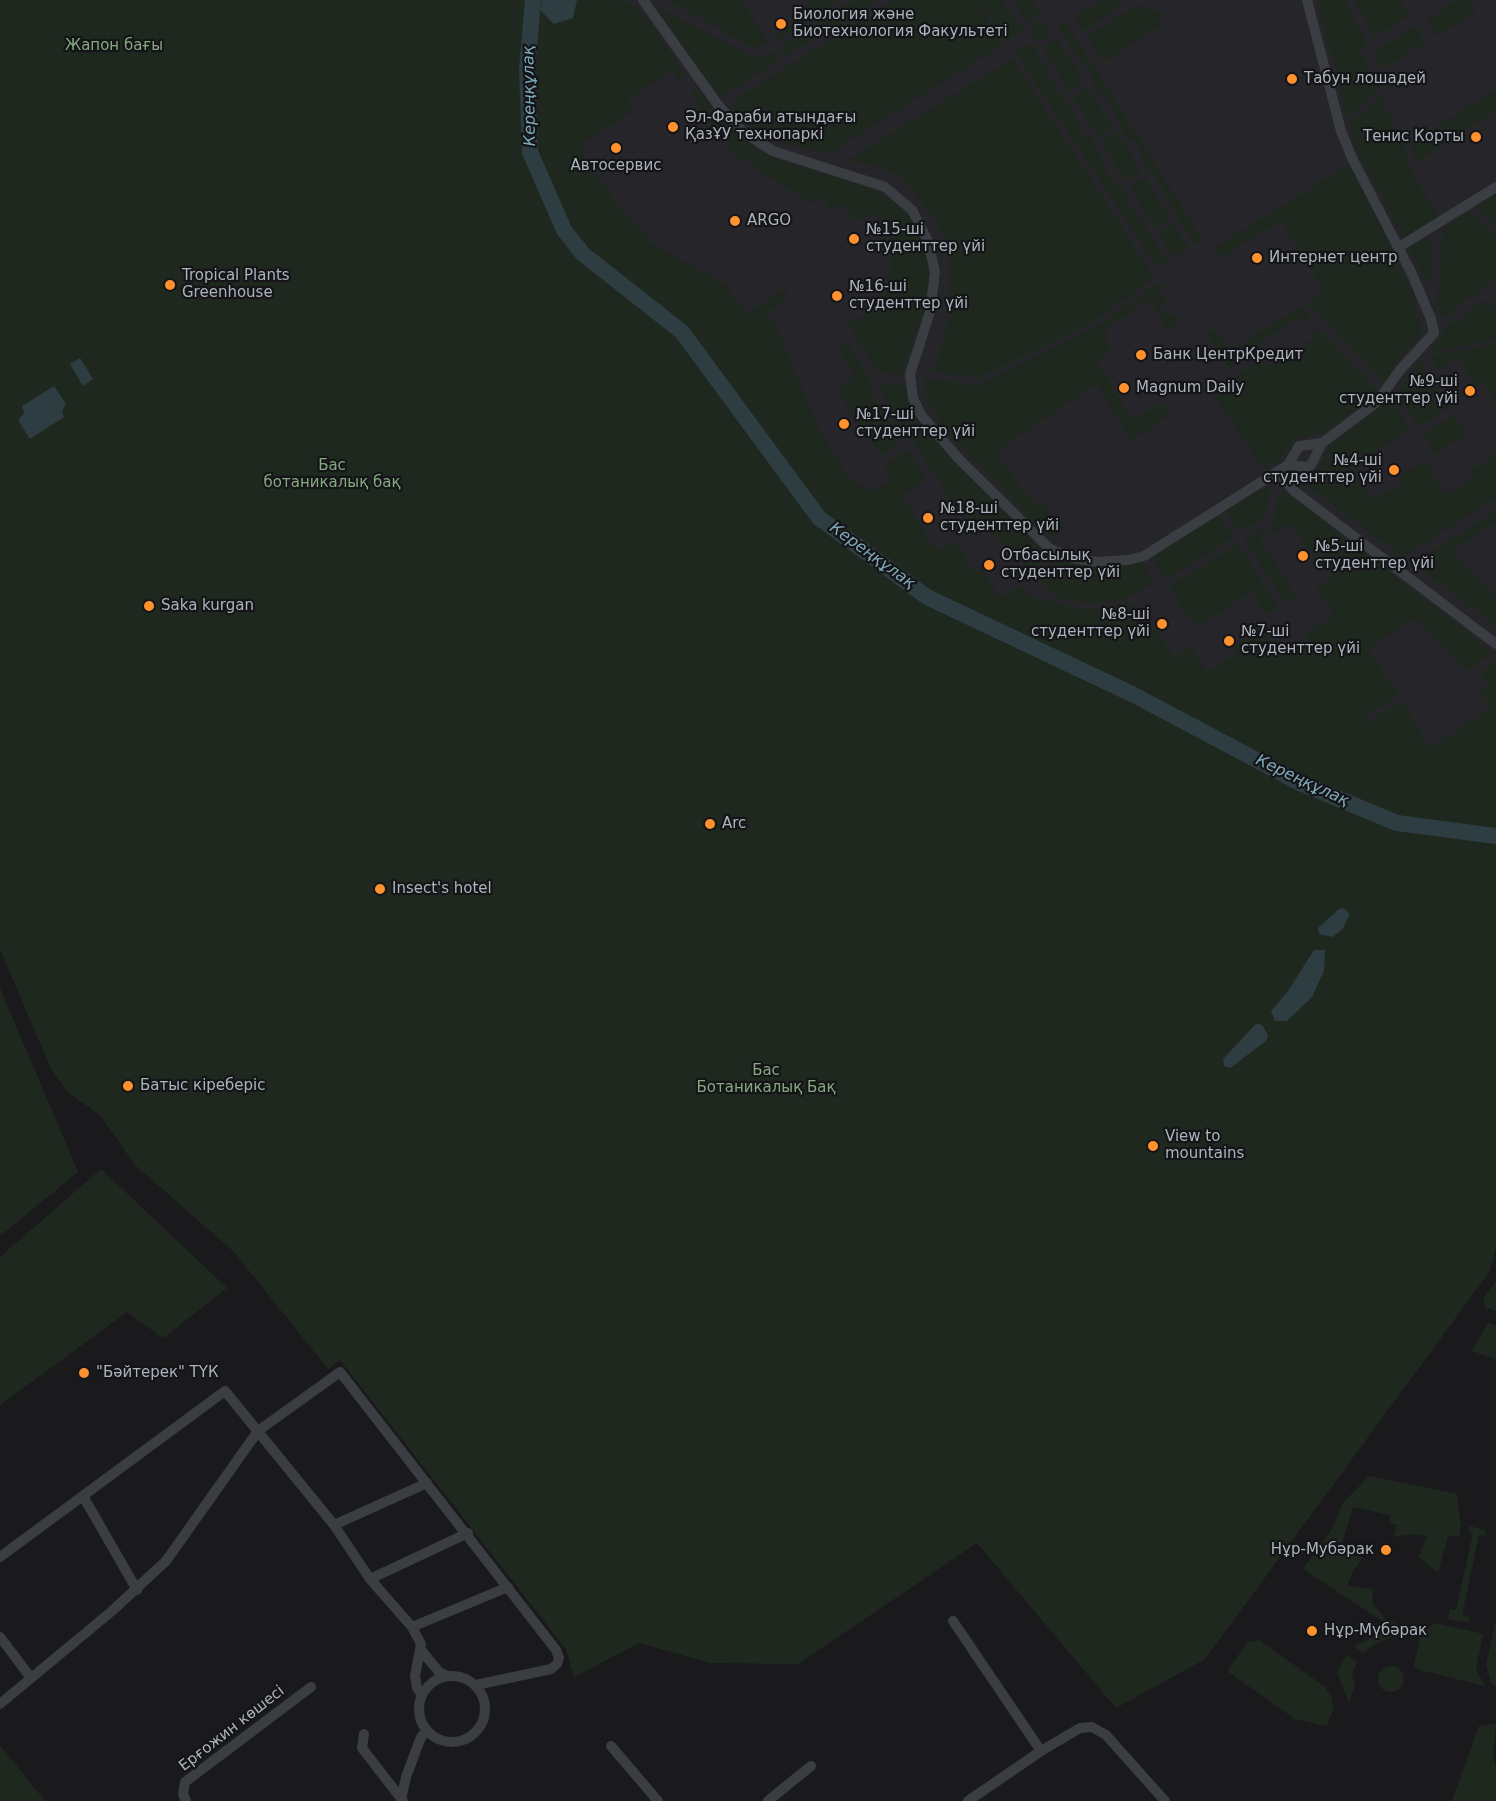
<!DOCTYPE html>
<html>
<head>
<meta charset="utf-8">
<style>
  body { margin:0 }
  canvas { display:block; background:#1a1a1c }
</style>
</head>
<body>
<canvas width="1496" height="1801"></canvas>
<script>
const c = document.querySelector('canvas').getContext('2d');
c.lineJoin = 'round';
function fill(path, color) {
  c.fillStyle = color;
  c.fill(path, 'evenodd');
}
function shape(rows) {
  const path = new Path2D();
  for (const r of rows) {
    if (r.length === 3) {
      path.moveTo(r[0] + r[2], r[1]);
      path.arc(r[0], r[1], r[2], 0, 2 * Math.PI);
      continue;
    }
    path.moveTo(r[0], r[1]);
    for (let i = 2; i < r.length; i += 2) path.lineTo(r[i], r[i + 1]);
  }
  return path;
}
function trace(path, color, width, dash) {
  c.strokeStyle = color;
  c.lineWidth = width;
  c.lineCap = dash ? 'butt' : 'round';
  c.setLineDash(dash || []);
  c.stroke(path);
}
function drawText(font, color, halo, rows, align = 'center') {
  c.font = font + ' "DejaVu Sans",sans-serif';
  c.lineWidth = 4.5;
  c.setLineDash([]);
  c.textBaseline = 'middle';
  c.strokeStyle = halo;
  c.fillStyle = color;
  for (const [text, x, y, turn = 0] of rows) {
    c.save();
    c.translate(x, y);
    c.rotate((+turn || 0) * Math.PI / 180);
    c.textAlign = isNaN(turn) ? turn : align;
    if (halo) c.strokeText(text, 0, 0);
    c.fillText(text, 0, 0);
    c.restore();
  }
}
fill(shape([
  [607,0,1496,0,1496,909,978,616,577,225,582,44]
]), '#26262a');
fill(shape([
  [0,0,623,0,638,10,656,31,686,74,678,80,672,71,626,100,633,112,581,144,586,159,613,198,651,243,726,285,747,313,785,289,789,297,767,312,776,326,819,428,843,468,853,479,871,492,892,480,883,466,908,450,927,480,902,496,937,551,955,540,975,573,982,569,1001,598,1021,585,1028,596,1085,610,1109,609,1130,603,1148,632,1155,628,1174,657,1194,645,1195,652,1207,672,1237,654,1233,647,1262,629,1280,659,1309,641,1305,634,1334,616,1323,596,1314,589,1334,576,1316,547,1309,551,1290,523,1271,535,1279,493,1285,491,1494,653,1467,670,1415,619,1368,648,1398,695,1363,718,1367,723,1402,701,1431,748,1491,707,1477,692,1489,685,1481,671,1496,661,1496,1246,1490,1271,1205,1659,1116,1708,977,1543,798,1664,711,1663,639,1643,574,1677,566,1649,340,1360,328,1369,234,1252,135,1165,100,1115,67,1092,51,1069,0,949],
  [667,0,742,0,768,42,756,49],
  [806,0,841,0,777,39,775,35,813,13],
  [856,0,876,0,786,56,781,46],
  [893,0,977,0,1004,44,828,154,786,144,758,131,729,103],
  [981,0,1001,0,1024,31,1007,41],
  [1012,0,1033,0,1041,13,1029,18,1026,23],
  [1101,0,1118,0,1122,6,1083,31,1074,17],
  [1317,0,1344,0,1367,42,1360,52,1381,87,1347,117],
  [1352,0,1400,0,1409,16,1375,37],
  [1458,0,1469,0,1476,12,1436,37,1426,20],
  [1140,5,1160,14,1162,24,1104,62,1087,37,1133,7],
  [659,8,758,59,773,51,780,60,720,98,663,18],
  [1041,30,9],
  [1066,22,1203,240,1194,245,1169,203,1163,188,1143,161,1141,152,1136,143,1128,139,1117,122,1115,111,1110,107,1110,102,1096,89,1084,60,1075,54,1058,28],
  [1415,26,1425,42,1382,69,1372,53],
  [1057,37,1084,81,1069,91,1042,47,1054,42],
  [1031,43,1048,69,1050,79,1055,82,1054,89,1062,94,1074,111,1076,122,1081,126,1081,131,1091,138,1101,155,1108,175,1117,181,1128,197,1130,208,1144,223,1168,261,1157,269,1016,53],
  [1013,58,1155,278,1092,322,977,378,928,371,936,365,947,325,950,260,947,243,930,212,898,175,885,168,848,160],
  [699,87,725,122,759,151,779,160,869,187,898,204,911,218,926,249,930,285,928,304,913,338,903,375,879,373,848,325,885,301,894,245,872,212,855,222,843,203,826,213,828,194,813,204,755,168,737,155,712,126,690,93],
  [1087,87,1113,127,1098,137,1072,96],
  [1496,89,1496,110,1415,164,1411,143],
  [1380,97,1405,146,1410,169,1439,217,1404,239,1355,148,1348,124],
  [1116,132,1142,171,1126,181,1101,142],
  [1350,164,1414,294,1420,323,1421,337,1395,363,1386,384,1306,303,1324,291,1280,221,1220,258,1214,248],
  [1145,177,1171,218,1155,228,1129,188],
  [1496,194,1496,222,1494,224,1474,208],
  [1469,211,1488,227,1496,239,1496,278,1444,318,1437,307,1443,229],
  [1173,223,1189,248,1174,258,1158,233],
  [1426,237,1432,241,1430,280,1427,282,1408,248],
  [1160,282,1165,290,1140,306,1136,300,1132,303,1136,309,1105,329,1109,337,1105,340,1110,350,1098,364,1133,420,1163,402,1171,414,1131,441,1096,384,993,454,1032,498,1066,525,1054,537,1039,528,944,430,926,397,925,378,978,385,1096,326],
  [1162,295,1165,299,1160,310,1163,316,1167,314,1176,317,1179,322,1169,332,1151,302],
  [1486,299,1496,310,1496,339,1429,353,1445,329],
  [1301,306,1311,317,1304,322,1300,317,1253,347,1256,353,1230,369,1207,334,1215,329,1230,351],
  [1316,330,1322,332,1379,390,1363,405,1324,433,1301,438,1291,444,1279,461,1264,470,1212,393,1261,360,1266,367,1315,337,1311,331],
  [847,342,869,377,872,393,902,442,880,455,836,390,855,377,838,348],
  [1496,343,1496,403,1483,383,1476,387,1458,357,1438,370,1430,356],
  [1420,360,1449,407,1417,427,1396,394],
  [880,382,906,385,912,406,924,428,1042,550,1053,557,1032,571,950,498,882,394],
  [1391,398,1410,430,1352,467,1372,501,1402,484,1398,477,1427,459,1433,475,1445,495,1474,478,1471,470,1496,455,1496,498,1403,557,1299,480,1319,468,1329,447],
  [1454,415,1466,435,1435,454,1423,434],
  [1265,486,1271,487,1264,517,1239,532,1225,511],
  [1496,511,1496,522,1452,551,1496,599,1496,626,1413,563],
  [1219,515,1234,537,1165,580,1151,556],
  [1262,528,1260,538,1296,596,1285,603,1244,540],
  [1238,544,1278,607,1267,614,1251,592,1202,624,1190,621,1169,587],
  [1061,560,1097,568,1141,562,1155,583,1125,599,1106,603,1067,601,1054,597,1037,577],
  [0,988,78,1172,0,1236],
  [101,1169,227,1288,163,1338,127,1312,0,1405,0,1257],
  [1496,1281,1496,1311,1485,1307,1483,1299],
  [1488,1323,1496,1325,1496,1359,1472,1351],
  [1369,1476,1457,1494,1461,1527,1459,1537,1448,1536,1438,1573,1419,1557,1427,1536,1413,1534,1394,1537,1397,1525,1389,1523,1390,1515,1353,1507,1342,1543,1352,1546,1350,1555,1363,1557,1353,1571,1347,1586,1372,1589,1373,1604,1385,1619,1402,1626,1399,1632,1303,1569,1333,1528,1342,1504],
  [1469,1526,1486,1530,1485,1536,1479,1535,1462,1615,1470,1617,1469,1623,1448,1619,1450,1609,1456,1610,1473,1533,1469,1532],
  [1496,1619,1496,1686,1492,1685,1486,1665],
  [1435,1623,1483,1634,1476,1669,1485,1686,1417,1669,1414,1665,1421,1634],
  [1386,1628,1397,1635,1375,1644,1363,1653,1354,1646,1383,1633],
  [1259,1640,1325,1687,1332,1699,1333,1710,1327,1726,1295,1719,1227,1671,1248,1642],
  [1347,1655,1357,1662,1352,1675,1355,1685,1349,1703,1337,1672],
  [1391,1679,13],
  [1496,1723,1493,1756,1496,1768,1496,1801,1452,1801,1479,1726],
  [0,1745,45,1801,0,1801]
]), '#1f281f');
fill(shape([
  [542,0,577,0,573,18,554,24,540,10],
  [80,358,93,379,83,386,70,364],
  [54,386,66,404,62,411,64,417,30,439,18,420,24,413,22,406],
  [1344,908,1350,914,1342,930,1332,937,1319,934,1318,928,1339,909],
  [1314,950,1325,950,1324,971,1312,997,1287,1021,1275,1021,1271,1011,1288,991],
  [1256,1024,1262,1025,1268,1035,1266,1041,1230,1068,1224,1066,1223,1059]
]), '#2e3d42');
trace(shape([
  [533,0,527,70,530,152,564,230,583,254,682,332,819,518,927,597,1134,695,1298,782,1397,823,1496,836]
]), '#2e3d42', 16);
trace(shape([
  [643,0,718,105,743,132,773,151,885,187,912,210,928,241,935,272,930,312,910,374,913,398,921,415,958,458,1049,548,1072,558,1097,562,1128,560,1144,556,1288,465,1299,446,1322,443,1377,402,1400,370,1434,333,1431,319,1412,274,1352,158,1341,131,1307,0],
  [1399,247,1496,187],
  [1288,465,1306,467,1311,465,1322,443],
  [1278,472,1294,491,1496,644],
  [83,1496,137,1590],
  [334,1525,427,1483],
  [0,1557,225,1391,334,1525,370,1579,412,1627,421,1644,415,1676,417,1688,422,1695],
  [370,1579,468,1533],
  [953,1621,1041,1751],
  [412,1627,508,1587],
  [0,1637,31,1678],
  [421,1650,439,1672,448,1676],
  [452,1709,33],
  [0,1704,112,1611,166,1561,258,1431,340,1372,556,1650,559,1658,557,1664,551,1669,476,1685],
  [364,1734,362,1748,403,1801],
  [611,1746,658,1801],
  [401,1800,406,1777,421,1737,427,1731],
  [186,1801,183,1794,185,1782,311,1687],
  [768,1801,811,1766],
  [968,1801,1041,1751,1080,1728,1092,1727,1106,1735,1165,1801]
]), '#3a3d42', 10);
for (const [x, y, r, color] of [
  [781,24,6,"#ff912f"],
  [1292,79,6,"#ff912f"],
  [673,127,6,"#ff912f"],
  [1476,137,6,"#ff912f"],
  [616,148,6,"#ff912f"],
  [735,221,6,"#ff912f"],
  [854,239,6,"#ff912f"],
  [1257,258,6,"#ff912f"],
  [170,285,6,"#ff912f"],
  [837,296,6,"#ff912f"],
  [1141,355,6,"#ff912f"],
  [1124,388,6,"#ff912f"],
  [1470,391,6,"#ff912f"],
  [844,424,6,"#ff912f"],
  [1394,470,6,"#ff912f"],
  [928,518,6,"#ff912f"],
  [1303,556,6,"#ff912f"],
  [989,565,6,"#ff912f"],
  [149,606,6,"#ff912f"],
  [1162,624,6,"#ff912f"],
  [1229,641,6,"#ff912f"],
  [710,824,6,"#ff912f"],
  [380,889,6,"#ff912f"],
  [128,1086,6,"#ff912f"],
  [1153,1146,6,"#ff912f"],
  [84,1373,6,"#ff912f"],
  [1386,1550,6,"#ff912f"],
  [1312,1631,6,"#ff912f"]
]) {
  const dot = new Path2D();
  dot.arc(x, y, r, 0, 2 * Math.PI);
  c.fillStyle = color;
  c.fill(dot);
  trace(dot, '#151518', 2);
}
drawText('15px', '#abb4bd', '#151518', [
  ["Биология және",793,15],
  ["Биотехнология Факультеті",793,32],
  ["Табун лошадей",1304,79],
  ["Әл-Фараби атындағы",685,118],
  ["ҚазҰУ технопаркі",685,135],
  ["Тенис Корты",1464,137,"right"],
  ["Автосервис",616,166,"center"],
  ["ARGO",747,221],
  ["№15-ші",866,230],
  ["студенттер үйі",866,247],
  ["Интернет центр",1269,258],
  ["Tropical Plants",182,276],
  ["Greenhouse",182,293],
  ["№16-ші",849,287],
  ["студенттер үйі",849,304],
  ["Банк ЦентрКредит",1153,355],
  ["№9-ші",1458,382,"right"],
  ["студенттер үйі",1458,399,"right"],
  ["Magnum Daily",1136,388],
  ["№17-ші",856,415],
  ["студенттер үйі",856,432],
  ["№4-ші",1382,461,"right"],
  ["студенттер үйі",1382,478,"right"],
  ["№18-ші",940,509],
  ["студенттер үйі",940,526],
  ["№5-ші",1315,547],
  ["студенттер үйі",1315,564],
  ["Отбасылық",1001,556],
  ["студенттер үйі",1001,573],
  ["Saka kurgan",161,606],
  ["№8-ші",1150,615,"right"],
  ["студенттер үйі",1150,632,"right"],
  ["№7-ші",1241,632],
  ["студенттер үйі",1241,649],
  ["Arc",722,824],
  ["Insect's hotel",392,889],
  ["Батыс кіреберіс",140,1086],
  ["View to",1165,1137],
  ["mountains",1165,1154],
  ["\"Бәйтерек\" ТҮК",96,1373],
  ["Нұр-Мубәрак",1374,1550,"right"],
  ["Нұр-Мүбәрак",1324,1631]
], 'left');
drawText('15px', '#86aa80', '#151518', [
  ["Жапон бағы",114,46],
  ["Бас",332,466],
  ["ботаникалық бақ",332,483],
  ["Бас",766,1071],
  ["Ботаникалық Бақ",766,1088]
]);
drawText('15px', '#abb4bd', '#151518', [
  ["Ерғожин көшесі",232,1729,-38]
]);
drawText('italic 16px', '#7fabbb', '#151518', [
  ["Кереңқұлақ",530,96,-91],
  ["Кереңқұлақ",872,556,36],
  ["Кереңқұлақ",1302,781,25]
]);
</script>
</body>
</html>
